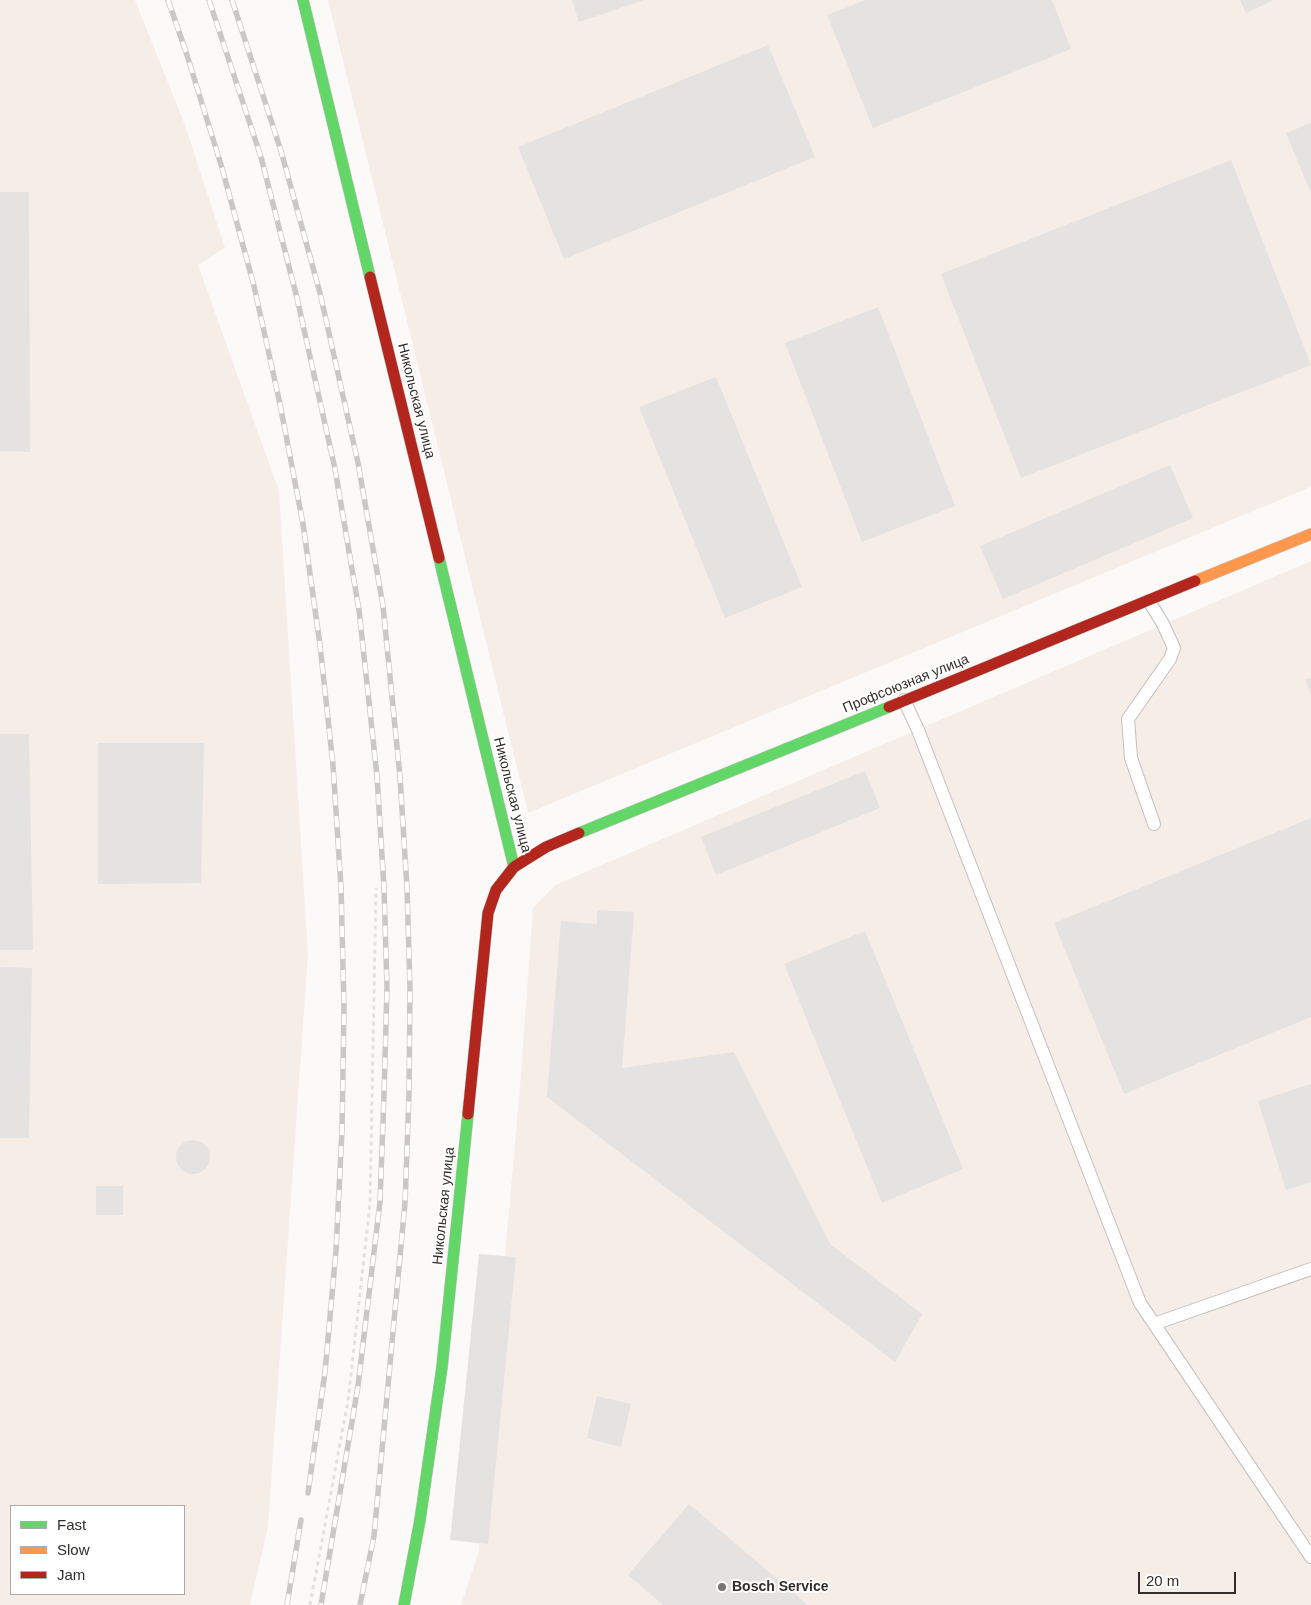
<!DOCTYPE html>
<html>
<head>
<meta charset="utf-8">
<style>
  body { margin:0 }
  #map { position:relative; width:1311px; height:1605px; overflow:hidden; background:#fcfaf8; font-family:Helvetica,sans-serif }
  canvas { display:block }
  .legend { position:absolute; left:10px; top:1505px; width:175px; height:90px; box-sizing:border-box; background:#fff; border:1px solid #adabaa; margin:0; padding:6px 9px; list-style:none; font-size:15px; color:#312e2b }
  .legend li { display:flex; align-items:center; gap:10px; height:25px }
  .legend b { width:25px; border:1px solid #adabaa }
  .scale { position:absolute; left:1138px; top:1572px; width:98px; height:22px; box-sizing:border-box; border:2px solid #312e2b; border-top:0; padding-left:6px; font-size:15px; line-height:18px; white-space:nowrap; color:#312e2b; -webkit-text-stroke:4px #fff; paint-order:stroke }
</style>
</head>
<body>
<div id="map">
<canvas width="1311" height="1605"></canvas>
<ul class="legend">
<li><b style="height:6px;background:#63d668"></b>Fast</li>
<li><b style="height:6px;background:#ff974d"></b>Slow</li>
<li><b style="height:6px;background:#b3261e"></b>Jam</li>
</ul>
<div class="scale">20 m</div>
</div>
<script>
const c = document.querySelector('canvas').getContext('2d');
c.lineJoin = 'round';
function fill(path, color) {
  c.fillStyle = color;
  c.fill(path, 'evenodd');
}
function shape(rows) {
  const path = new Path2D();
  for (const r of rows) {
    if (r.length === 3) {
      path.moveTo(r[0] + r[2], r[1]);
      path.arc(r[0], r[1], r[2], 0, 2 * Math.PI);
      continue;
    }
    path.moveTo(r[0], r[1]);
    for (let i = 2; i < r.length; i += 2) path.lineTo(r[i], r[i + 1]);
  }
  return path;
}
function trace(path, color, width, dash) {
  c.strokeStyle = color;
  c.lineWidth = width;
  c.lineCap = dash ? 'butt' : 'round';
  c.setLineDash(dash || []);
  c.stroke(path);
}
function drawText(font, color, halo, rows, align = 'center') {
  c.font = font + ' Helvetica,sans-serif';
  c.lineWidth = 4;
  c.setLineDash([]);
  c.textBaseline = 'middle';
  c.strokeStyle = halo;
  c.fillStyle = color;
  for (const [text, x, y, turn = 0] of rows) {
    c.save();
    c.translate(x, y);
    c.rotate((+turn || 0) * Math.PI / 180);
    c.textAlign = isNaN(turn) ? turn : align;
    if (halo) c.strokeText(text, 0, 0);
    c.fillText(text, 0, 0);
    c.restore();
  }
}
fill(shape([
  [0,0,135,0,185,125,225,248,198,265,279,491,308,955,268,1527,250,1605,0,1605],
  [11,1506,184,1506,184,1594,11,1594],
  [328,0,1311,0,1311,487,528,813],
  [1311,561,1311,1605,461,1605,478,1554,519,1099,533,908,555,885]
]), '#f6eee6');
fill(shape([
  [572,0,644,0,579,22],
  [866,0,1052,0,1071,49,873,128,827,15],
  [1240,0,1274,0,1246,13],
  [768,45,815,157,564,259,518,147],
  [1311,123,1311,193,1286,133],
  [1231,160,1311,365,1021,478,941,274],
  [0,192,29,192,30,452,0,451],
  [878,307,955,506,862,542,785,343],
  [716,377,802,587,725,618,639,407],
  [1170,465,1193,518,1003,599,980,546],
  [1311,678,1311,695,1305,679],
  [0,734,29,734,33,950,0,950],
  [98,743,204,743,201,883,98,884],
  [865,771,880,808,716,875,701,837],
  [1311,818,1311,1017,1124,1094,1054,923],
  [597,910,634,912,622,1068,734,1052,830,1244,922,1314,895,1362,547,1097,561,921,597,924],
  [865,931,963,1169,882,1203,784,964],
  [0,967,32,968,29,1138,0,1138],
  [1311,1084,1311,1182,1286,1190,1258,1101],
  [193,1157,17],
  [96,1186,123,1186,123,1215,96,1215],
  [479,1254,516,1257,488,1544,450,1540],
  [597,1396,631,1404,621,1447,587,1438],
  [689,1504,808,1605,663,1605,628,1575]
]), '#e5e2e2');
const lane = shape([
  [1149,601,1163,624,1174,648,1170,659,1128,719,1131,758,1154,824],
  [904,700,918,730,1140,1303,1311,1557],
  [1154,1324,1311,1269]
]);
const fast = shape([
  [303,0,370,277],
  [439,558,514,867],
  [579,833,889,707],
  [404,1605,420,1520,442,1367,468,1114]
]);
const slow = shape([
  [1195,581,1311,534]
]);
const jam = shape([
  [370,277,439,558],
  [889,707,1195,581],
  [468,1114,488,913,496,890,514,867,546,847,579,833]
]);
trace(lane, '#c2c0be', 14);
trace(fast, '#c2c0be', 12);
trace(slow, '#c2c0be', 12);
trace(jam, '#c2c0be', 12);
trace(shape([
  [310,1605,348,1401,370,1204,376,888]
]), '#e2e0e0', 3, [4, 4]);
trace(lane, '#fffefe', 12);
trace(fast, '#63d668', 11);
trace(slow, '#ff974d', 11);
trace(jam, '#b3261e', 11);
const rail = shape([
  [168,0,186,52,222,168,254,286,280,404,303,524,320,645,333,765,341,887,344,1009,342,1130,336,1251,325,1372,308,1493],
  [209,0,261,157,297,298,335,469,359,610,377,776,384,888,387,988,384,1095,380,1202,358,1386,321,1605],
  [232,0,281,151,320,293,358,463,383,606,400,777,407,888,410,988,409,1095,405,1203,374,1536,360,1605],
  [287,1605,301,1520]
]);
trace(rail, '#c9c8c8', 5.5);
trace(rail, '#fff', 4, [11]);
for (const [x, y, r, color] of [
  [722,1587,5,"#787573"]
]) {
  const dot = new Path2D();
  dot.arc(x, y, r, 0, 2 * Math.PI);
  c.fillStyle = color;
  c.fill(dot);
  trace(dot, '#fff', 2);
}
drawText('14px', '#312e2b', '#fff', [
  ["Никольская улица",416,401,76],
  ["Профсоюзная улица",906,684,-22],
  ["Никольская улица",512,795,76],
  ["Никольская улица",444,1206,-84]
]);
drawText('bold 14px', '#312e2b', '#fff', [
  ["Bosch Service",732,1587]
], 'left');
</script>
</body>
</html>
